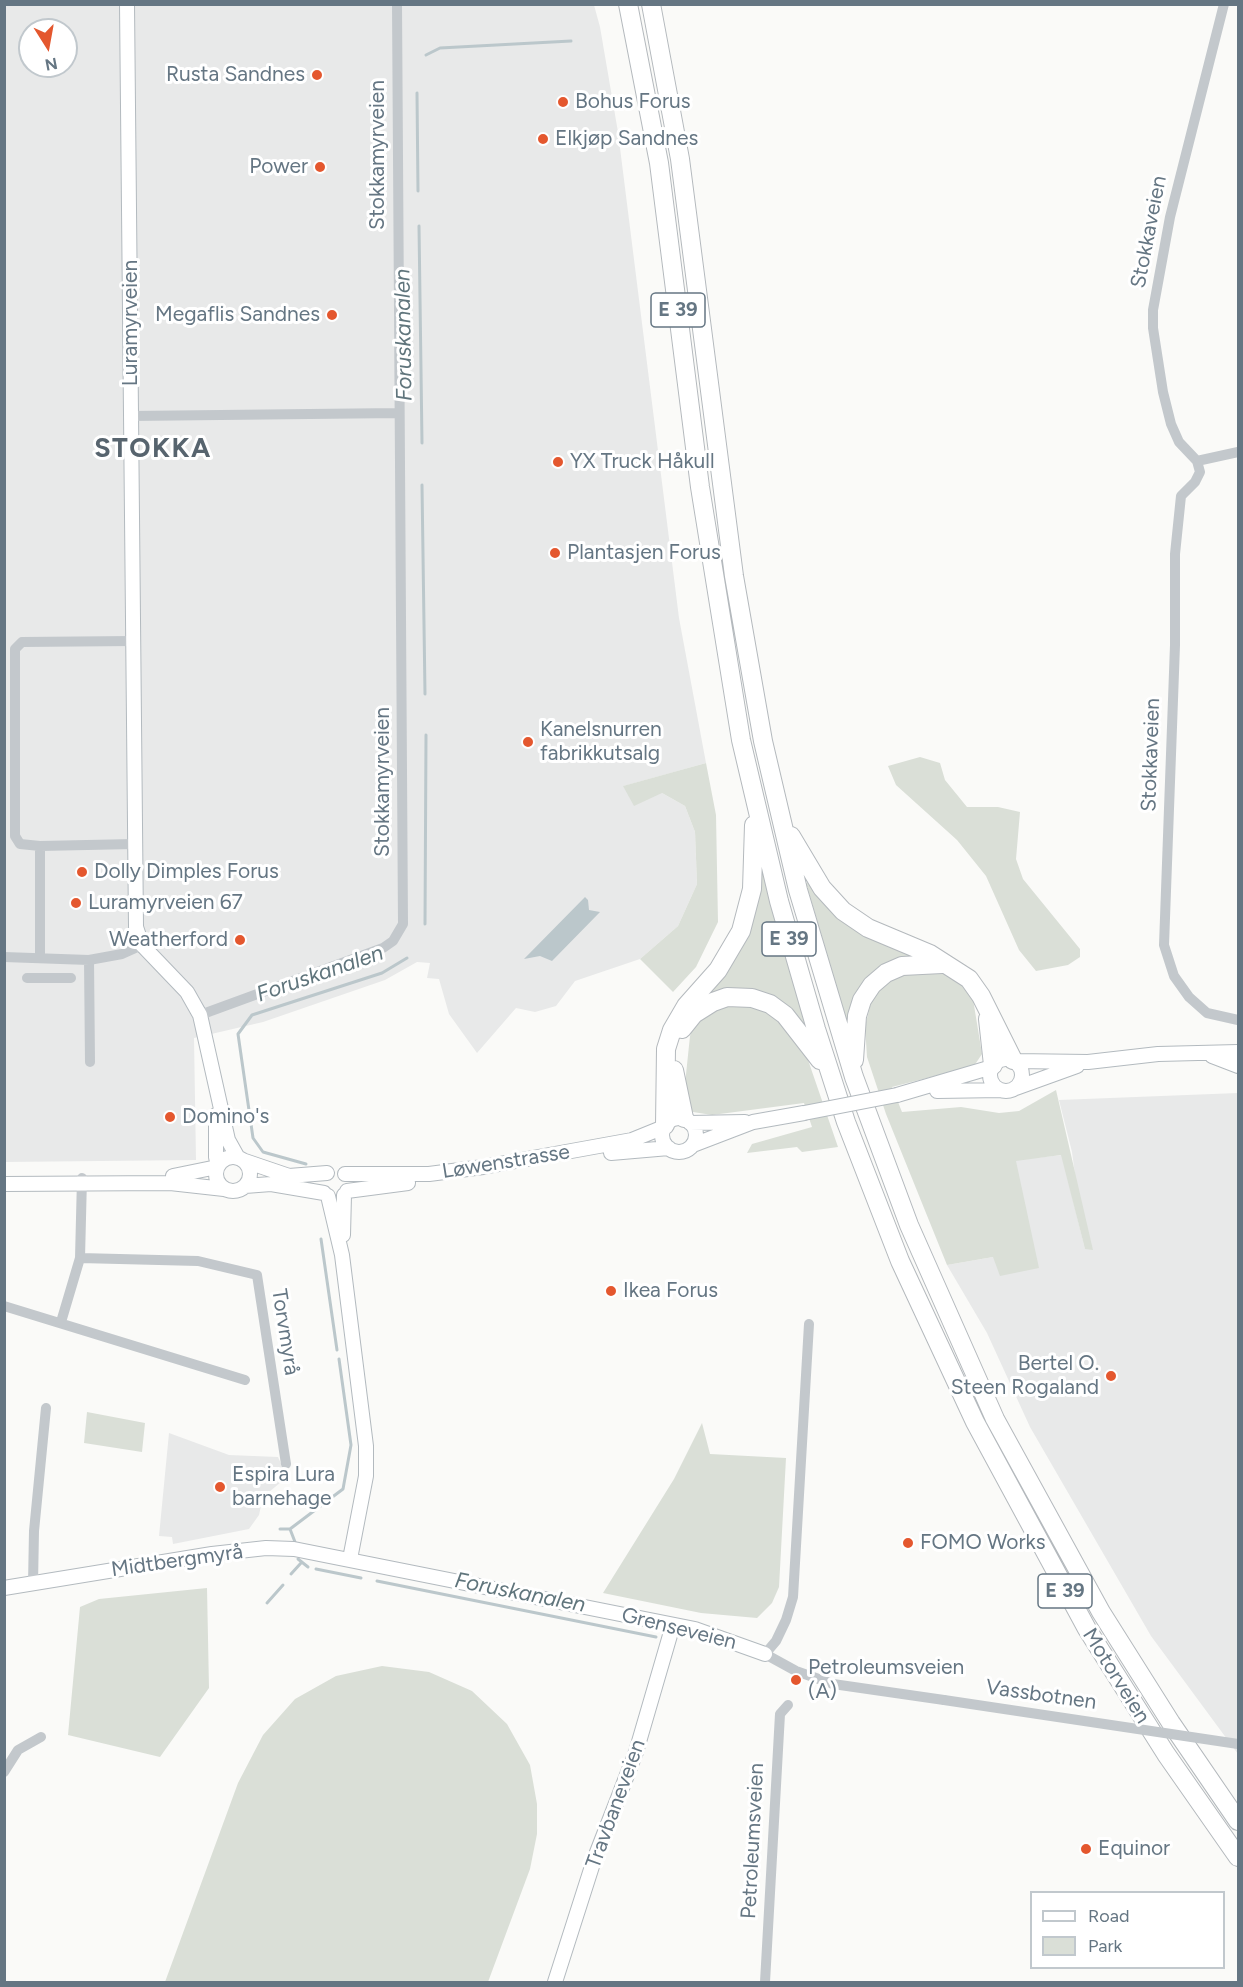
<!DOCTYPE html>
<html>
<head>
<meta charset="utf-8">
<style>
  body { margin:0 }
  #map { position:relative; width:1243px; height:1987px; overflow:hidden; background:#fafaf8; font-family:Figtree,sans-serif }
  canvas { display:block }
  .frame { position:absolute; inset:0; border:6px solid #657683; pointer-events:none }
  .legend { position:absolute; left:1030px; top:1891px; width:195px; height:78px; box-sizing:border-box; background:#fff; border:2px solid #c1c8cd; margin:0; padding:8px 10px; list-style:none; font-size:18px; color:#657683 }
  .legend li { display:flex; align-items:center; gap:12px; height:30px }
  .legend b { width:30px; border:2px solid #c1c8cd }
  .north { position:absolute; left:18px; top:18px; width:60px; height:60px; box-sizing:border-box; background:#fff; border:2px solid #c1c8cd; border-radius:50%; rotate:169deg; font-size:16px; font-weight:700; line-height:24px; text-align:center; color:#657683 }
  .north::after { content:''; display:block; margin:auto; width:21px; height:27px; background:#e4572e; clip-path:polygon(50% 0,100% 100%,50% 72%,0 100%) }
</style>
</head>
<body>
<div id="map">
<canvas width="1243" height="1987"></canvas>
<div class="frame"></div>
<ul class="legend">
<li><b style="height:8px;background:#fff"></b>Road</li>
<li><b style="height:16px;background:#dadfd7"></b>Park</li>
</ul>
<div class="north">N</div>
</div>
<script>
const c = document.querySelector('canvas').getContext('2d');
c.lineJoin = 'round';
function fill(path, color) {
  c.fillStyle = color;
  c.fill(path, 'evenodd');
}
function shape(rows) {
  const path = new Path2D();
  for (const r of rows) {
    if (r.length === 3) {
      path.moveTo(r[0] + r[2], r[1]);
      path.arc(r[0], r[1], r[2], 0, 2 * Math.PI);
      continue;
    }
    path.moveTo(r[0], r[1]);
    for (let i = 2; i < r.length; i += 2) path.lineTo(r[i], r[i + 1]);
  }
  return path;
}
function trace(path, color, width, dash) {
  c.strokeStyle = color;
  c.lineWidth = width;
  c.lineCap = dash ? 'butt' : 'round';
  c.setLineDash(dash || []);
  c.stroke(path);
}
function drawText(font, color, halo, rows, align = 'center') {
  c.font = font + ' Figtree,sans-serif';
  c.lineWidth = 6;
  c.setLineDash([]);
  c.textBaseline = 'middle';
  c.strokeStyle = halo;
  c.fillStyle = color;
  for (const [text, x, y, turn = 0] of rows) {
    c.save();
    c.translate(x, y);
    c.rotate((+turn || 0) * Math.PI / 180);
    c.textAlign = isNaN(turn) ? turn : align;
    if (halo) c.strokeText(text, 0, 0);
    c.fillText(text, 0, 0);
    c.restore();
  }
}
fill(shape([
  [4,5,594,5,600,27,618,132,679,618,706,763,624,786,662,793,685,806,695,832,697,884,678,926,640,959,575,981,556,1006,535,1012,516,1008,477,1053,449,1014,439,979,427,978,430,963,417,962,385,980,263,1022,194,1038,196,1160,5,1162],
  [30,30,66,30,66,66,30,66],
  [1238,1093,1238,1754,1151,1636,1030,1427,987,1333,947,1265,993,1257,1016,1160,1062,1155,1085,1249,1072,1152,1059,1100],
  [169,1433,229,1455,278,1457,287,1477,263,1497,259,1515,249,1529,173,1544,172,1537,159,1536]
]), '#e8e9e9');
fill(shape([
  [920,757,940,763,945,780,967,807,998,807,1020,812,1016,859,1023,879,1080,949,1080,957,1068,965,1036,971,1019,950,986,876,957,840,896,785,888,766],
  [706,763,716,815,718,922,696,967,673,992,640,959,678,926,697,884,695,832,685,806,662,793,634,806,623,786],
  [763,868,808,1031,781,1002,702,999,758,871],
  [812,882,918,959,901,961,851,1020,847,1022,806,883],
  [932,969,952,975,972,993,982,1054,974,1066,892,1087,902,1112,961,1107,999,1113,1019,1111,1056,1090,1093,1250,1085,1249,1061,1155,1016,1161,1039,1268,1000,1276,993,1257,947,1265,886,1114,867,1057,865,1026,871,1003,880,988,891,978,904,973],
  [737,1003,771,1013,791,1030,807,1057,838,1147,802,1152,797,1147,747,1153,752,1144,812,1127,804,1103,712,1115,693,1112,687,1107,685,1084,690,1036,693,1028,702,1018,724,1005],
  [87,1412,145,1423,142,1452,84,1443],
  [702,1423,710,1454,786,1458,779,1587,772,1603,757,1618,701,1613,603,1593,674,1479],
  [207,1588,209,1688,160,1757,68,1735,80,1607,99,1599],
  [382,1666,429,1672,472,1691,507,1724,530,1765,537,1804,537,1834,530,1869,488,1982,165,1982,238,1783,263,1735,295,1699,336,1676]
]), '#dadfd7');
fill(shape([
  [585,897,588,900,589,910,600,912,552,961,540,956,524,959]
]), '#bbc7cb');
trace(shape([
  [426,55,440,48,571,41],
  [417,93,418,191],
  [419,226,422,443],
  [422,485,425,694],
  [425,924,426,735],
  [306,1164,263,1152,253,1138,238,1034,252,1015,382,973,407,958],
  [321,1239,337,1350],
  [280,1529,290,1529,295,1542],
  [290,1529,343,1489,351,1445,339,1359],
  [298,1559,308,1567],
  [316,1569,361,1578],
  [291,1574,301,1563],
  [377,1581,656,1637],
  [267,1603,283,1585]
]), '#bbc7cb', 3);
const secondary = shape([
  [127,4,136,927,142,945,187,992,200,1015,228,1140,238,1158],
  [1212,1056,1238,1066],
  [1006,1075,16],
  [1015,1061,1088,1062,1158,1054,1238,1052],
  [1016,1088,1077,1066],
  [937,1091,1001,1090],
  [897,1095,992,1067],
  [216,1115,216,1157,218,1166],
  [679,1135,17],
  [690,1123,745,1122],
  [693,1145,753,1122,804,1113],
  [611,1153,669,1148],
  [233,1174,17],
  [242,1160,289,1176,327,1173],
  [345,1174,429,1174,483,1167,632,1140,664,1127],
  [173,1176,217,1167],
  [4,1184,170,1183,224,1189],
  [245,1186,271,1184,324,1193],
  [347,1191,408,1183],
  [328,1196,342,1255,366,1446,366,1476,350,1559],
  [343,1235,344,1195],
  [4,1588,212,1554,266,1548,294,1549,695,1629,765,1654],
  [555,1982,594,1860,636,1752,673,1625]
]);
const highway = shape([
  [628,4,659,163,700,487,741,740,779,901,816,1029,846,1122,900,1261,975,1422,1087,1629,1166,1754,1238,1857],
  [651,4,680,159,734,576,763,741,798,890,854,1077,909,1225,995,1419,1101,1612,1171,1723,1238,1821],
  [791,836,822,888,843,911,868,928,930,954,969,979,981,996,1013,1060],
  [988,1019,993,1065],
  [682,1029,694,1014,713,1002,727,997,752,998,770,1004,785,1015,820,1060],
  [854,1060,857,1016,862,1000,872,985,886,973,902,966,942,964],
  [674,1070,684,1118],
  [665,1125,666,1049,672,1030,686,1006,718,970,741,931,752,889,754,825]
]);
trace(secondary, '#b3babf', 16);
trace(highway, '#b4b9bd', 20);
trace(shape([
  [1224,4,1170,217,1153,310,1153,328,1163,392,1171,424,1179,442,1197,461,1200,472,1195,482,1181,496,1175,554,1175,645,1164,945,1174,976,1189,997,1207,1013,1238,1020],
  [131,416,399,413],
  [1197,461,1238,452],
  [40,846,20,844,15,836,15,649,22,642,133,641],
  [4,957,89,960,122,954,142,945],
  [40,958,40,846,134,844],
  [89,960,90,1062],
  [27,978,71,978],
  [200,1015,383,948,393,941,403,924,397,4],
  [80,1258,198,1261,257,1275,286,1464],
  [4,1306,245,1380],
  [61,1322,80,1258,82,1178],
  [809,1324,793,1597,786,1620,776,1641,765,1654,796,1671,833,1684,944,1700],
  [33,1584,34,1531,46,1408],
  [4,1772,18,1750,41,1737],
  [765,1982,780,1714,788,1705]
]), '#c3c8cc', 10);
trace(secondary, '#fff', 14);
trace(highway, '#fff', 18);
const secondaryBridge = shape([
  [804,1113,897,1095]
]);
trace(secondaryBridge, '#b3babf', 16, []);
trace(shape([
  [944,1700,1238,1744]
]), '#c3c8cc', 10);
trace(secondaryBridge, '#fff', 14);
for (const [x, y, r, color] of [
  [317,75,6,"#e4572e"],
  [563,102,6,"#e4572e"],
  [543,139,6,"#e4572e"],
  [320,167,6,"#e4572e"],
  [332,315,6,"#e4572e"],
  [558,462,6,"#e4572e"],
  [555,553,6,"#e4572e"],
  [528,742,6,"#e4572e"],
  [82,872,6,"#e4572e"],
  [76,903,6,"#e4572e"],
  [240,940,6,"#e4572e"],
  [170,1117,6,"#e4572e"],
  [611,1291,6,"#e4572e"],
  [1111,1376,6,"#e4572e"],
  [220,1487,6,"#e4572e"],
  [908,1543,6,"#e4572e"],
  [796,1680,6,"#e4572e"],
  [1086,1849,6,"#e4572e"]
]) {
  const dot = new Path2D();
  dot.arc(x, y, r, 0, 2 * Math.PI);
  c.fillStyle = color;
  c.fill(dot);
  trace(dot, '#fff', 2);
}
for (const [x, y, w] of [
  [678,310,54],
  [789,939,54],
  [1065,1591,54]
]) {
  const box = new Path2D();
  box.roundRect(x - w / 2, y - 17, w, 34, 4.5);
  c.fillStyle = '#fff';
  c.fill(box);
  trace(box, '#657683', 1.5);
}
drawText('bold 20px', '#657683', null, [
  ["E 39",678,310],
  ["E 39",789,939],
  ["E 39",1065,1591]
]);
drawText('21px', '#657683', '#fff', [
  ["Rusta Sandnes",305,75,"right"],
  ["Bohus Forus",575,102],
  ["Elkjøp Sandnes",555,139],
  ["Power",308,167,"right"],
  ["Megaflis Sandnes",320,315,"right"],
  ["YX Truck Håkull",570,462],
  ["Plantasjen Forus",567,553],
  ["Kanelsnurren",540,730],
  ["fabrikkutsalg",540,754],
  ["Dolly Dimples Forus",94,872],
  ["Luramyrveien 67",88,903],
  ["Weatherford",228,940,"right"],
  ["Domino's",182,1117],
  ["Ikea Forus",623,1291],
  ["Bertel O.",1099,1364,"right"],
  ["Steen Rogaland",1099,1388,"right"],
  ["Espira Lura",232,1475],
  ["barnehage",232,1499],
  ["FOMO Works",920,1543],
  ["Petroleumsveien",808,1668],
  ["(A)",808,1692],
  ["Equinor",1098,1849]
], 'left');
drawText('21px', '#657683', '#fff', [
  ["Stokkamyrveien",378,155,-90],
  ["Stokkaveien",1149,232,-79],
  ["Luramyrveien",131,323,-90],
  ["Stokkaveien",1151,755,-88],
  ["Stokkamyrveien",383,782,-90],
  ["Løwenstrasse",506,1162,-9],
  ["Torvmyrå",285,1332,81],
  ["Midtbergmyrå",177,1561,-8],
  ["Grenseveien",679,1629,14],
  ["Motorveien",1116,1676,58],
  ["Vassbotnen",1041,1695,8],
  ["Travbaneveien",616,1804,-70],
  ["Petroleumsveien",753,1841,-87]
]);
drawText('italic 22px', '#60757c', '#fff', [
  ["Foruskanalen",404,335,-91],
  ["Foruskanalen",320,974,-19],
  ["Foruskanalen",520,1593,11]
]);
c.letterSpacing = '1.5px';
drawText('bold 27px', '#57646e', '#fff', [
  ["STOKKA",153,449]
]);
c.letterSpacing = '0px';
</script>
</body>
</html>
